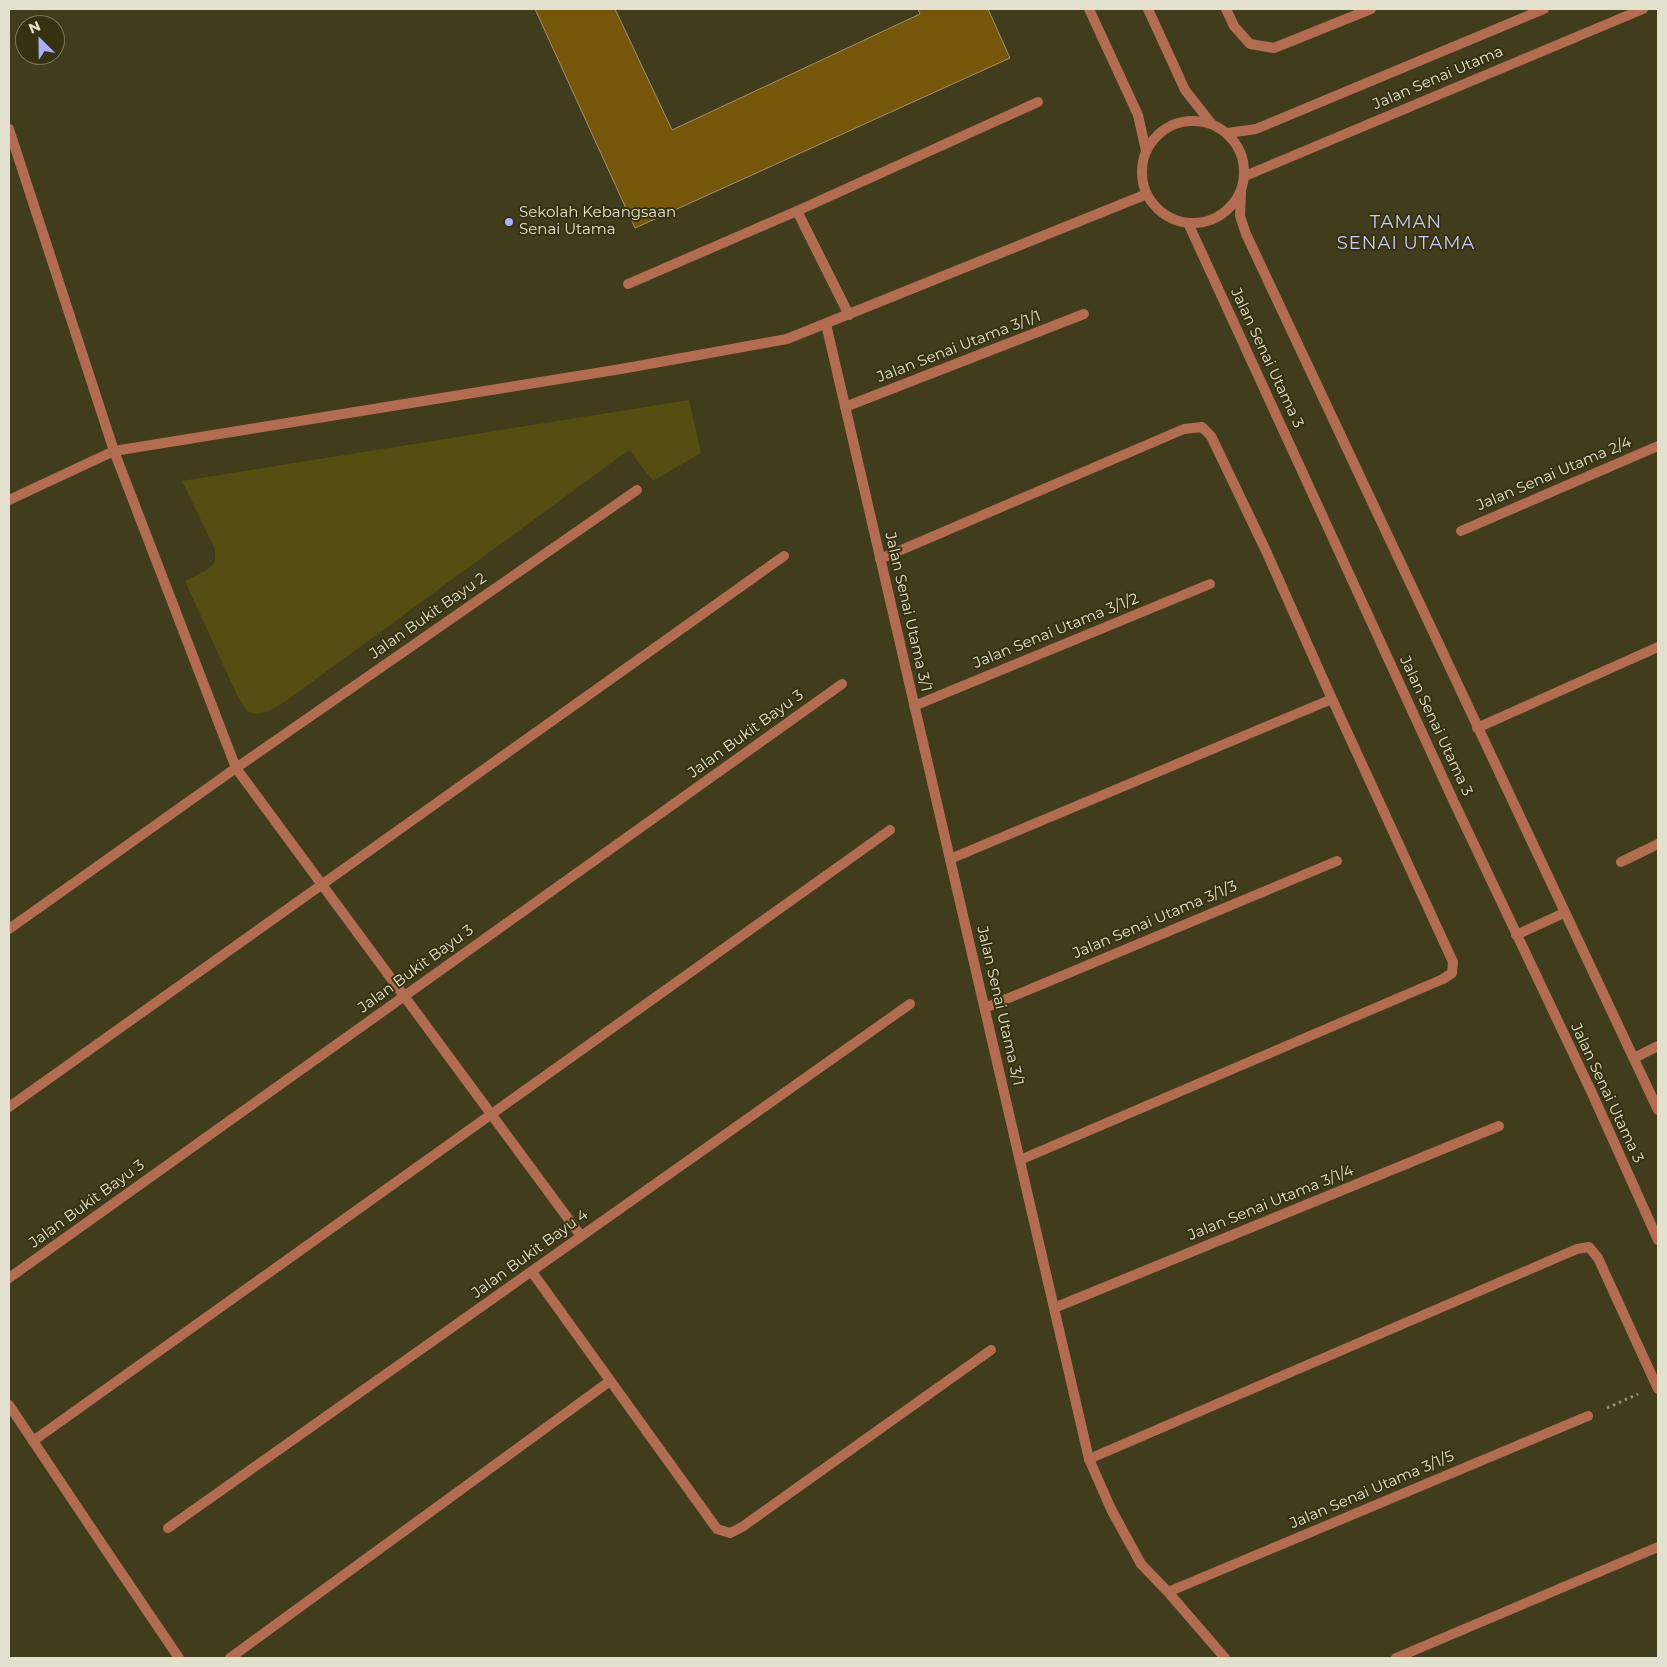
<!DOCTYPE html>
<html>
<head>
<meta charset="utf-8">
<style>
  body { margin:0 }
  #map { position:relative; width:1667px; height:1667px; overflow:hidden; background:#413c1c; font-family:Montserrat,sans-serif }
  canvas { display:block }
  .frame { position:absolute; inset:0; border:10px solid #e3e1ce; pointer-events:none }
  .north { position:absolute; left:15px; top:15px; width:50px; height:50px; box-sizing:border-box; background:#363211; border:1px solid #7b785d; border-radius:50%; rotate:337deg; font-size:14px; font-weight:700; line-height:20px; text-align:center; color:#e3e1ce }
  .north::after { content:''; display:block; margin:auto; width:18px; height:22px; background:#acaffb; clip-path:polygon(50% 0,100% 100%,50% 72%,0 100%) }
</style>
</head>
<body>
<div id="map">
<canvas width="1667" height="1667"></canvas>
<div class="frame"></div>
<div class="north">N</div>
</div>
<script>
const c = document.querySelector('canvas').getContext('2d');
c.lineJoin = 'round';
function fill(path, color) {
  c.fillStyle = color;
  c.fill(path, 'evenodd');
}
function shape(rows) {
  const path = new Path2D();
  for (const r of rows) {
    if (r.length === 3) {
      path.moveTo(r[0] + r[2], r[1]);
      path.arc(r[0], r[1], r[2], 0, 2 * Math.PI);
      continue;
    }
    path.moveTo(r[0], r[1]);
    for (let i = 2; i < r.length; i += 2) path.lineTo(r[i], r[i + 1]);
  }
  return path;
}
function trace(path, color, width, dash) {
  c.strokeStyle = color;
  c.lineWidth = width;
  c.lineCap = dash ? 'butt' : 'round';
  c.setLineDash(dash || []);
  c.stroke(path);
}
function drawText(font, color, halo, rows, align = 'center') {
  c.font = font + ' Montserrat,sans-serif';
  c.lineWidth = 4;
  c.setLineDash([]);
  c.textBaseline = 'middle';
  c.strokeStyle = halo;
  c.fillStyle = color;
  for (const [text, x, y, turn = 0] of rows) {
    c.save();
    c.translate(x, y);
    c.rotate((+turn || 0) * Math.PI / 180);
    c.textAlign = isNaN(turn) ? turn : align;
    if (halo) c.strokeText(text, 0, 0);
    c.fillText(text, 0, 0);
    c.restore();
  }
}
fill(shape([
  [689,400,701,453,653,481,629,450,286,701,269,711,257,714,248,712,237,695,185,581,207,570,215,562,215,549,182,481]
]), '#554e12');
const building = shape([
  [535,9,615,9,672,130,920,14,918,9,988,9,1010,58,635,228,535,9]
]);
fill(building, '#76560b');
trace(building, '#a39070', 1);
trace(shape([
  [1607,1408,1638,1394]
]), '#949077', 3, [2.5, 4]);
trace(shape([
  [797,211,849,315],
  [628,284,797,211,1038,102],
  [880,559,1184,429,1202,427,1211,436,1266,551,1332,699,1453,962,1452,973,1443,979,1020,1160],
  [950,859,1332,699],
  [9,1107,784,556],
  [33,1441,890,830],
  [1089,1459,1577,1249,1589,1247,1598,1258,1658,1389],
  [118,1568,179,1658],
  [230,1658,610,1381],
  [1396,1658,1658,1547]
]), '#b16c51', 10);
trace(shape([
  [1089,9,1138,115,1146,151],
  [1148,9,1185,90,1211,123],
  [1226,9,1234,26,1250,44,1274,48,1371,9],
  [9,129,114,451,236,768,581,1236],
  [1241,192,1240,216,1246,234,1658,1110],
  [1188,223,1453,800,1591,1091,1658,1240],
  [826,324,1089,1459,1111,1509,1141,1564,1168,1592,1225,1658],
  [845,407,1084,314],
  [9,500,114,451],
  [1461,531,1658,446],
  [914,706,1210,584],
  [1477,728,1658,647],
  [1621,862,1658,844],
  [9,929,236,768,637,490],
  [1516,935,1564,913],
  [985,1008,1337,861],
  [1634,1058,1658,1046],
  [532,1272,717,1529,730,1533,742,1527,991,1350],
  [9,1278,842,684],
  [1054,1308,1499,1126],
  [9,1405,118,1568],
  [168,1528,910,1004],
  [1168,1592,1588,1416]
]), '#b16c51', 10);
trace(shape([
  [1193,172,51],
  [1228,133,1256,129,1544,9],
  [1245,176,1643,9],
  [114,451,621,369,787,339,1147,194]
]), '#b16c51', 10);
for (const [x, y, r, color] of [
  [509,222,5,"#acaffb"]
]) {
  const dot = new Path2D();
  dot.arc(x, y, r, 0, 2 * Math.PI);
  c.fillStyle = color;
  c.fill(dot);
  trace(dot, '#363211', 2);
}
drawText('15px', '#e3e1ce', '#363211', [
  ["Jalan Senai Utama",1438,78,-23],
  ["Jalan Senai Utama 3/1/1",959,347,-21],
  ["Jalan Senai Utama 3",1267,358,65],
  ["Jalan Senai Utama 2/4",1554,474,-23],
  ["Jalan Senai Utama 3/1",908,612,77],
  ["Jalan Bukit Bayu 2",428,616,-35],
  ["Jalan Senai Utama 3/1/2",1056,631,-22],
  ["Jalan Senai Utama 3",1436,726,65],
  ["Jalan Bukit Bayu 3",746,734,-36],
  ["Jalan Senai Utama 3/1/3",1155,920,-23],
  ["Jalan Bukit Bayu 3",416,969,-36],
  ["Jalan Senai Utama 3/1",1000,1006,77],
  ["Jalan Senai Utama 3",1607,1093,65],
  ["Jalan Senai Utama 3/1/4",1271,1203,-22],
  ["Jalan Bukit Bayu 3",87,1204,-36],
  ["Jalan Bukit Bayu 4",530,1254,-36],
  ["Jalan Senai Utama 3/1/5",1372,1490,-23]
]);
drawText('15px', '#e3e1ce', '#363211', [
  ["Sekolah Kebangsaan",519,213],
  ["Senai Utama",519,230]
], 'left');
c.letterSpacing = '1px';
drawText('18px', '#cacdf8', '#363211', [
  ["TAMAN",1406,223],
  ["SENAI UTAMA",1406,244]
]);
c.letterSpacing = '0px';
</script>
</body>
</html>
